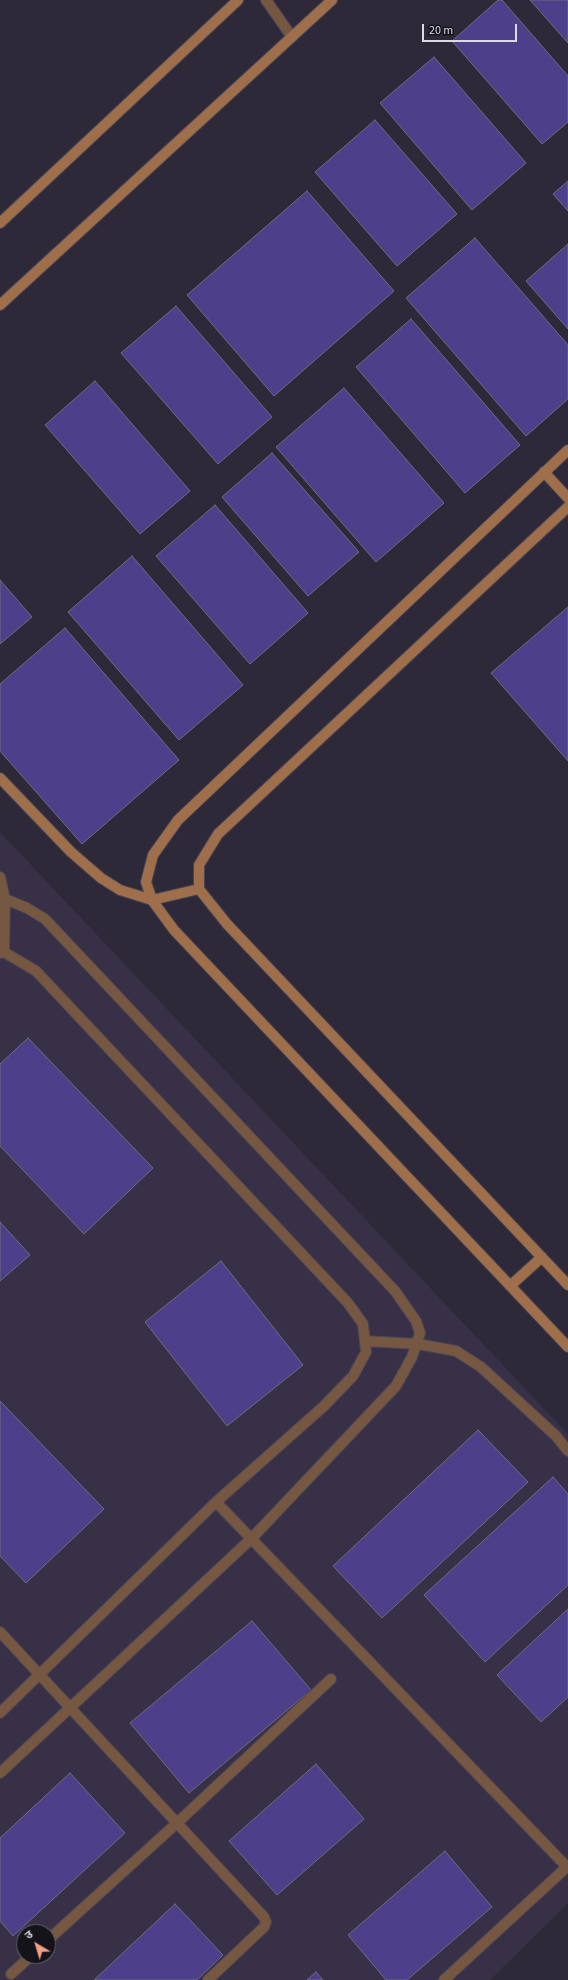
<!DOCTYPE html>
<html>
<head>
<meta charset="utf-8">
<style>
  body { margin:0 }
  #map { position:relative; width:568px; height:1980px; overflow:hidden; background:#2e2939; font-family:"Source Sans 3","Noto Sans Devanagari",sans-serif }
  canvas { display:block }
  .north { position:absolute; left:16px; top:1924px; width:40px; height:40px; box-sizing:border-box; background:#15131a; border:1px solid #65636b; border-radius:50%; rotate:322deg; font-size:11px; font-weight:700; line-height:16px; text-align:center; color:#dddae5 }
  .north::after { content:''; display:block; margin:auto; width:14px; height:18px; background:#f39f85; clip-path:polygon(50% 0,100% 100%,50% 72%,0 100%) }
  .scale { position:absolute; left:422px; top:24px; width:95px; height:18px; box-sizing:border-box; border:2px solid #dddae5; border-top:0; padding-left:5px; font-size:12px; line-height:14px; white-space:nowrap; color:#dddae5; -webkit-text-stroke:3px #15131a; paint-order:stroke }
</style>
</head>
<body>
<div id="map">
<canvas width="568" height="1980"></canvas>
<div class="north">उ</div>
<div class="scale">20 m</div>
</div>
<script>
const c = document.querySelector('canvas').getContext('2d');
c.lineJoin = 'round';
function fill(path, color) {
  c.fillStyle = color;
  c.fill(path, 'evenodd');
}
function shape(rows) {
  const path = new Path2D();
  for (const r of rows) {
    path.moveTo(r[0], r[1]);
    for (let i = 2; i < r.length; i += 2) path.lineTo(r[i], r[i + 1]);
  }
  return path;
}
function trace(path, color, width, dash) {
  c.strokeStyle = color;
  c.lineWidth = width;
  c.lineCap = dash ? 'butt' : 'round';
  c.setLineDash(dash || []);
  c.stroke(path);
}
fill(shape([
  [0,832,568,1434,568,1903,490,1980,0,1980],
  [24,1932,48,1932,48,1956,24,1956]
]), '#373046');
const building = shape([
  [498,0,502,0,568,76,568,122,542,144,452,41,498,0],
  [530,0,568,0,568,43,530,0],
  [434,57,526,163,472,210,380,103,434,57],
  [375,120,457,214,397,266,315,172,375,120],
  [568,181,568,211,553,194,568,181],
  [307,191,394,291,274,396,187,295,307,191],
  [475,238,568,345,568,399,526,436,406,298,475,238],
  [568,244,568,329,526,281,568,244],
  [176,306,272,417,218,464,121,353,176,306],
  [411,319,520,445,465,493,356,367,411,319],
  [95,381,190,491,140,534,45,425,95,381],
  [344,388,444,503,376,562,276,447,344,388],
  [272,453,359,552,308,596,222,497,272,453],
  [215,505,308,613,250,664,156,556,215,505],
  [132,556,243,685,179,740,68,612,132,556],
  [0,580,32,617,0,644,0,580],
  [568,607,568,761,491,673,568,607],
  [65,628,179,760,82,844,0,751,0,684,65,628],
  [28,1038,153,1168,84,1234,0,1146,0,1064,28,1038],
  [0,1222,30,1255,0,1281,0,1222],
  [221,1261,303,1365,227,1426,145,1322,221,1261],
  [0,1401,104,1509,26,1583,0,1556,0,1401],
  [478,1430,528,1482,382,1618,333,1566,478,1430],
  [553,1477,568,1494,568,1585,485,1662,424,1595,553,1477],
  [568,1609,568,1697,541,1722,497,1675,568,1609],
  [252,1621,311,1690,189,1793,130,1723,252,1621],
  [316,1764,364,1819,277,1895,229,1841,316,1764],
  [70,1773,125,1833,13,1936,0,1921,0,1838,70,1773],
  [445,1851,492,1907,407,1980,386,1980,348,1935,445,1851],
  [175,1904,223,1955,197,1980,94,1980,175,1904],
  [316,1972,323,1980,307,1980,316,1972]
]);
fill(building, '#4d3f89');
trace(building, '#6e6d7f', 1);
const lane = shape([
  [0,877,5,899,4,952],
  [0,901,5,899,27,908,45,919,395,1291,416,1321,420,1333,412,1357,396,1386,251,1539,0,1773],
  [0,953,4,952,36,971,348,1303,363,1324,366,1352,353,1376,324,1406,216,1502,0,1713],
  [365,1341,418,1344,456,1351,481,1367,556,1436,568,1451],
  [216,1502,567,1867],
  [0,1632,264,1917,266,1922,264,1927,208,1980],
  [48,1940,177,1823,331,1679],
  [11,1974,31,1956],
  [444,1980,568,1866]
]);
const street = shape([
  [266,0,292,37]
]);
const secondary = shape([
  [0,223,238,0],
  [0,305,332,0],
  [568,450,178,820,153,855,146,882,152,900,174,930,568,1347],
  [544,472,568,498],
  [568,507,218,834,199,865,199,889,227,924,568,1285],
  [0,778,71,852,101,878,120,890,152,900,199,889],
  [510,1286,542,1257]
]);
trace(lane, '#4a4555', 12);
trace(street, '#4a4555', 12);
trace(secondary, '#4a4555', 12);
trace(lane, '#765741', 10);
trace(street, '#765741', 10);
trace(secondary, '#9f6e4a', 10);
</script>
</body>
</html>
